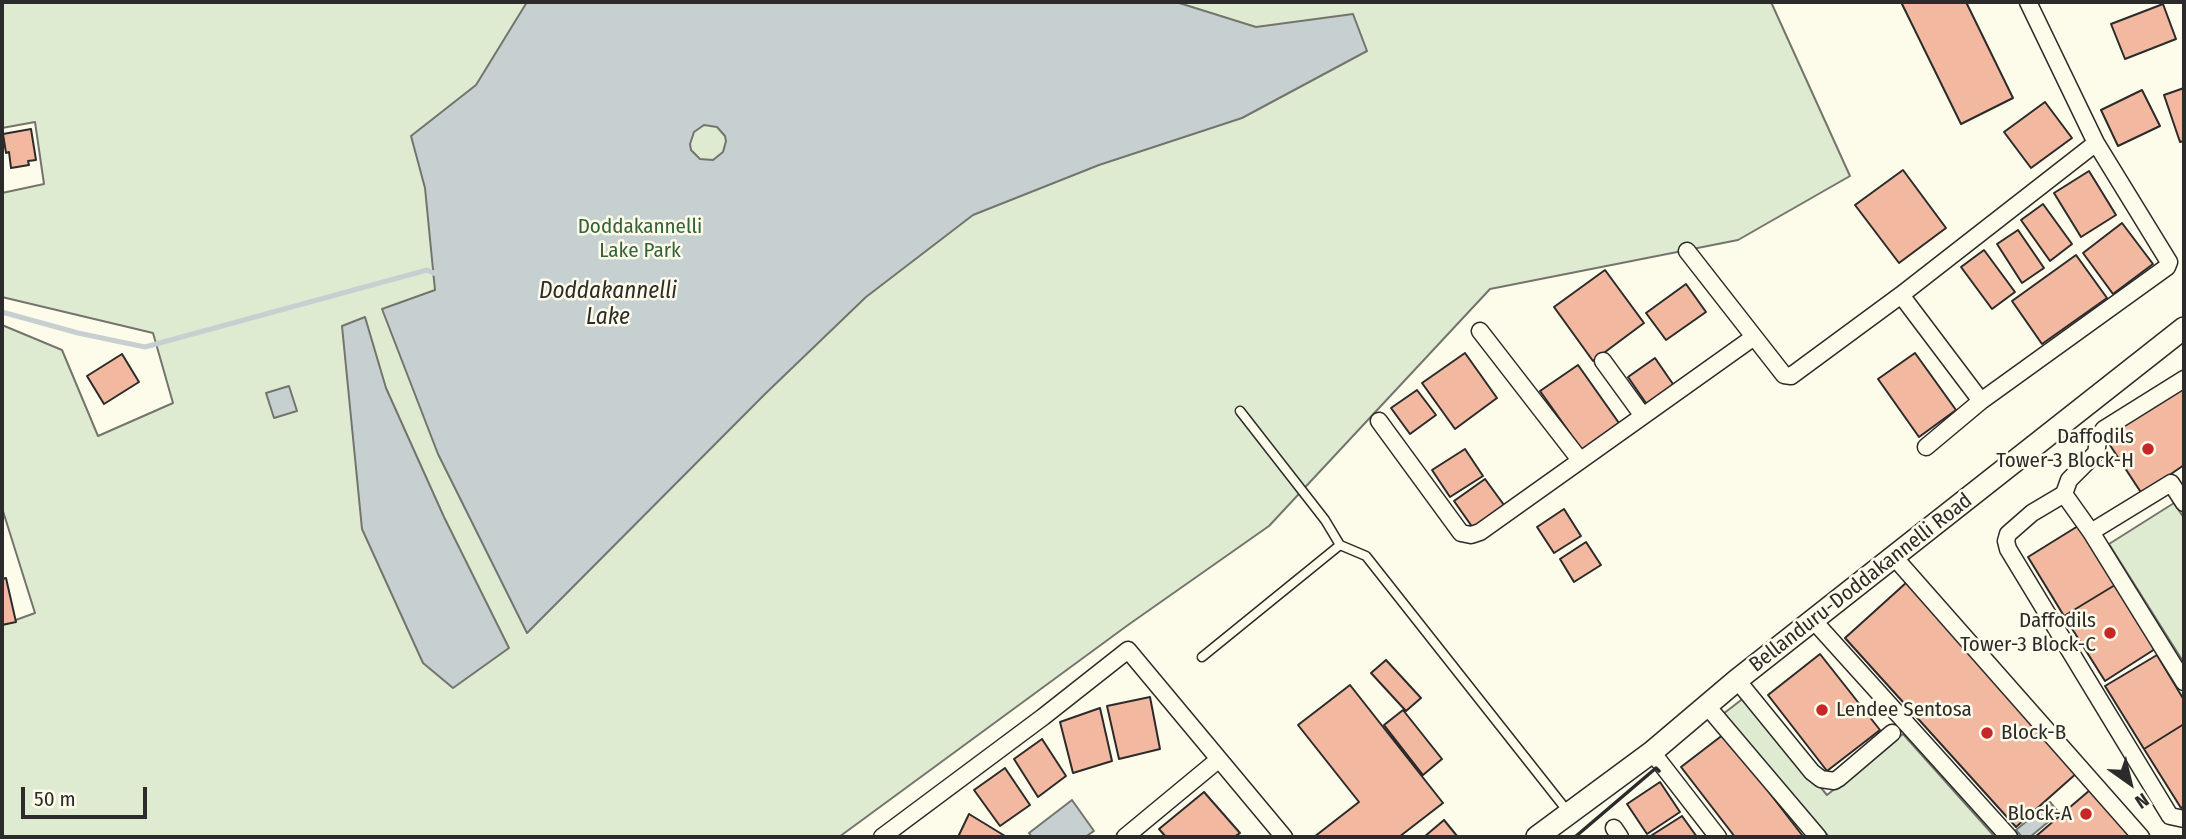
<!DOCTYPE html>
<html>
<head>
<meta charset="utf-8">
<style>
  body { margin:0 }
  #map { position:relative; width:2186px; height:839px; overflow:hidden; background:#fdfbea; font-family:"Fira Sans Condensed",sans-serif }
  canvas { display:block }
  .frame { position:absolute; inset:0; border:4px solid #2b2b2b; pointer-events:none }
  .north { position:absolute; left:2095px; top:748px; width:70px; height:70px; -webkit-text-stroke:5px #fdfbea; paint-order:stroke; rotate:146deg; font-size:19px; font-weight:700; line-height:28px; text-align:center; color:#2b2b2b }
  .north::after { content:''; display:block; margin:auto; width:24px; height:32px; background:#2b2b2b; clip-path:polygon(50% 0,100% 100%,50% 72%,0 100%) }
  .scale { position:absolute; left:21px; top:787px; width:126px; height:32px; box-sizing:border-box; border:4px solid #2b2b2b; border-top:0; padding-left:9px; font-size:21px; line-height:24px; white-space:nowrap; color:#2b2b2b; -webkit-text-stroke:5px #fdfbea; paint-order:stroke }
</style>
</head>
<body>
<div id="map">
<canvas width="2186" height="839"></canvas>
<div class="frame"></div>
<div class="north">N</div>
<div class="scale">50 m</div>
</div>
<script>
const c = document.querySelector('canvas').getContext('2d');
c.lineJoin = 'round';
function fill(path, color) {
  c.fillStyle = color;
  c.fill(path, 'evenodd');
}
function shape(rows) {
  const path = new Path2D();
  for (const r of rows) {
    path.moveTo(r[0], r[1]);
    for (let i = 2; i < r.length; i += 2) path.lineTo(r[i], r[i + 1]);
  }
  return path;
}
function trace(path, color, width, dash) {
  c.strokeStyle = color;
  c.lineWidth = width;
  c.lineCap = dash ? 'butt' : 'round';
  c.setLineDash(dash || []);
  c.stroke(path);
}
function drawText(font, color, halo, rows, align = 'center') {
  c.font = font + ' "Fira Sans Condensed",sans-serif';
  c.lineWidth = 5;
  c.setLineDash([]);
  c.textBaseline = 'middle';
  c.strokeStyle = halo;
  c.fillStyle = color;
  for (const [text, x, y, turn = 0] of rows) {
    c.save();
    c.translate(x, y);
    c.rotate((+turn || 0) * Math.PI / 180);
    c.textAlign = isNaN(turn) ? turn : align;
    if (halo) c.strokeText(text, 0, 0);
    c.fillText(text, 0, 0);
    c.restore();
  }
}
const green = shape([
  [2,2,1771,2,1850,176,1738,240,1490,289,1269,526,1128,625,839,837,2,837,2,625,35,613,2,508,2,325,62,350,98,436,173,403,153,333,2,297,2,193,44,184,35,122,2,128,2,2],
  [2174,503,2184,518,2184,663,2109,544,2174,503],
  [1745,697,1827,795,1903,734,1995,837,1829,837,1723,714,1745,697]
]);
fill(green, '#deebd1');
trace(green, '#74746e', 2);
const water = shape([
  [527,2,1176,2,1256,27,1353,14,1367,51,1242,118,1099,165,973,215,866,297,765,394,527,633,438,454,382,309,435,290,425,188,411,136,476,85,527,2],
  [704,125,717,127,725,136,726,141,723,152,713,160,700,159,691,150,690,144,694,132,704,125],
  [365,317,386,388,444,517,509,648,453,688,423,663,362,529,342,326,365,317],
  [289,386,297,411,274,418,266,393,289,386],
  [1072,800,1094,831,1085,837,1032,837,1029,833,1072,800],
  [2050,802,2059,813,2030,837,2022,837,2016,830,2050,802]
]);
fill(water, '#c7d0d0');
trace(water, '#74746e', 2);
trace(shape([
  [2,312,78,333,145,347,427,270,438,275]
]), '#c7d0d0', 5);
const building = shape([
  [1901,2,1966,2,2013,98,1961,124,1901,2],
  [2163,4,2176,39,2125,59,2111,24,2163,4],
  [2184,88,2184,141,2180,142,2164,95,2184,88],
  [2142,90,2160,126,2118,146,2101,110,2142,90],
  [2045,102,2072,138,2031,168,2004,132,2045,102],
  [31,129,36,160,28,161,29,165,11,168,9,152,6,153,3,134,31,129],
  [1903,170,1946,228,1899,263,1855,205,1903,170],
  [2089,171,2116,215,2081,237,2054,193,2089,171],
  [2043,204,2072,244,2050,261,2021,220,2043,204],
  [2122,223,2153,264,2113,294,2083,253,2122,223],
  [2018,230,2044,268,2022,283,1997,244,2018,230],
  [1984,250,2015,292,1992,309,1961,267,1984,250],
  [2076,255,2107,298,2042,344,2012,301,2076,255],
  [1605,270,1644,323,1593,361,1554,307,1605,270],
  [1686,284,1706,312,1666,340,1646,313,1686,284],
  [1465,353,1497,398,1455,429,1422,383,1465,353],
  [1915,353,1956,410,1919,437,1878,379,1915,353],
  [122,354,139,382,104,404,87,376,122,354],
  [1655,358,1675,387,1648,406,1628,377,1655,358],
  [1578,365,1619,423,1582,450,1540,391,1578,365],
  [2184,382,2184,465,2142,494,2102,433,2184,382],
  [1417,390,1436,415,1410,434,1391,408,1417,390],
  [1465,449,1483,476,1450,497,1432,470,1465,449],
  [1485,479,1504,505,1473,528,1454,501,1485,479],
  [1564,509,1581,536,1554,553,1537,527,1564,509],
  [2078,526,2115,585,2064,616,2028,557,2078,526],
  [1586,542,1601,565,1574,582,1560,559,1586,542],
  [6,578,16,622,2,625,2,579,6,578],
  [1907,582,2078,772,2016,827,1845,638,1907,582],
  [2115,585,2155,649,2105,681,2064,616,2115,585],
  [1820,654,1880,730,1827,771,1768,695,1820,654],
  [2157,655,2184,700,2184,724,2144,749,2105,686,2157,655],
  [1386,660,1421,698,1406,711,1371,673,1386,660],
  [1350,685,1443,803,1399,837,1314,837,1359,802,1298,725,1350,685],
  [1150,697,1160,749,1119,759,1107,706,1150,697],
  [1100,708,1112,761,1073,773,1060,722,1100,708],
  [1403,710,1442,759,1423,775,1384,725,1403,710],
  [2184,724,2184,806,2181,808,2144,749,2184,724],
  [1724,734,1802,835,1799,837,1735,837,1681,767,1724,734],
  [1042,739,1066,776,1038,797,1014,759,1042,739],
  [1005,768,1030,805,1000,826,974,790,1005,768],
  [1660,782,1680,812,1647,834,1627,804,1660,782],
  [2090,790,2131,837,2035,837,2090,790],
  [1204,792,1240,833,1234,837,1166,837,1159,829,1204,792],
  [969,814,1005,836,1004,837,958,837,969,814],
  [1682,816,1697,837,1649,837,1682,816],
  [1444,820,1457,836,1456,837,1424,837,1444,820]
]);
fill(building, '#f2b8a0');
trace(building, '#2b2b2b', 2);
const lane = shape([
  [1240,411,1325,520,1340,545],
  [1202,657,1340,545,1366,556,1569,813]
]);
const street = shape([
  [1687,251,1784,375,1791,376,1901,295,2096,143],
  [1901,295,1981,401,2167,267,2169,262,2096,143,2028,2],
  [1480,331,1580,460],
  [1603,361,1643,416],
  [2184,379,2104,429,2099,436,2096,453,2069,480,2064,494,2032,513,2008,534,2006,541,2008,549,2170,816,2184,819],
  [1379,421,1461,533,1471,535,1480,532,1754,337],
  [1926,447,1981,401],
  [2064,494,2091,532,2184,682],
  [2091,532,2171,483,2184,503],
  [1895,558,2141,837],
  [1813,620,2009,837],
  [1737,680,1812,772,1821,779,1834,781,1839,778,1892,733],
  [1707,706,1818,837],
  [1652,752,1718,837],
  [1614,828,1620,837],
  [882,837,1043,717,1128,650,1284,837],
  [1125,837,1218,760]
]);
const secondary = shape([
  [1537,837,1652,752,1737,680,2184,328]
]);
trace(lane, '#2b2b2b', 11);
trace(street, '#2b2b2b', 19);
trace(secondary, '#2b2b2b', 24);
trace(lane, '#fdfbea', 8);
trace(street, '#fdfbea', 16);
trace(secondary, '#fdfbea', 21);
trace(shape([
  [1575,837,1656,768,1659,771]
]), '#2b2b2b', 3.5);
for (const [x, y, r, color] of [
  [2148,449,7,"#c62828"],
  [2110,633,7,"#c62828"],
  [1822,710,7,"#c62828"],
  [1987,733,7,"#c62828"],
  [2086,814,7,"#c62828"]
]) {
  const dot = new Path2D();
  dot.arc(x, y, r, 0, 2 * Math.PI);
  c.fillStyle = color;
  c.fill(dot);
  trace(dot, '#fdfbea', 2.5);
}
drawText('21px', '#34623c', '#fdfbea', [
  ["Doddakannelli",640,227],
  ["Lake Park",640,251]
]);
drawText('21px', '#2b2b2b', '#fdfbea', [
  ["Daffodils",2134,437],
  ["Tower-3 Block-H",2134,461],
  ["Daffodils",2096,621],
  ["Tower-3 Block-C",2096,645],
  ["Lendee Sentosa",1836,710,"left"],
  ["Block-B",2001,733,"left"],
  ["Block-A",2072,814]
], 'right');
drawText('21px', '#2b2b2b', '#fdfbea', [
  ["Bellanduru-Doddakannelli Road",1861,583,-38]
]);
drawText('italic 23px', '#2b2b2b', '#fdfbea', [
  ["Doddakannelli",608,292],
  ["Lake",608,318]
]);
</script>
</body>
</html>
